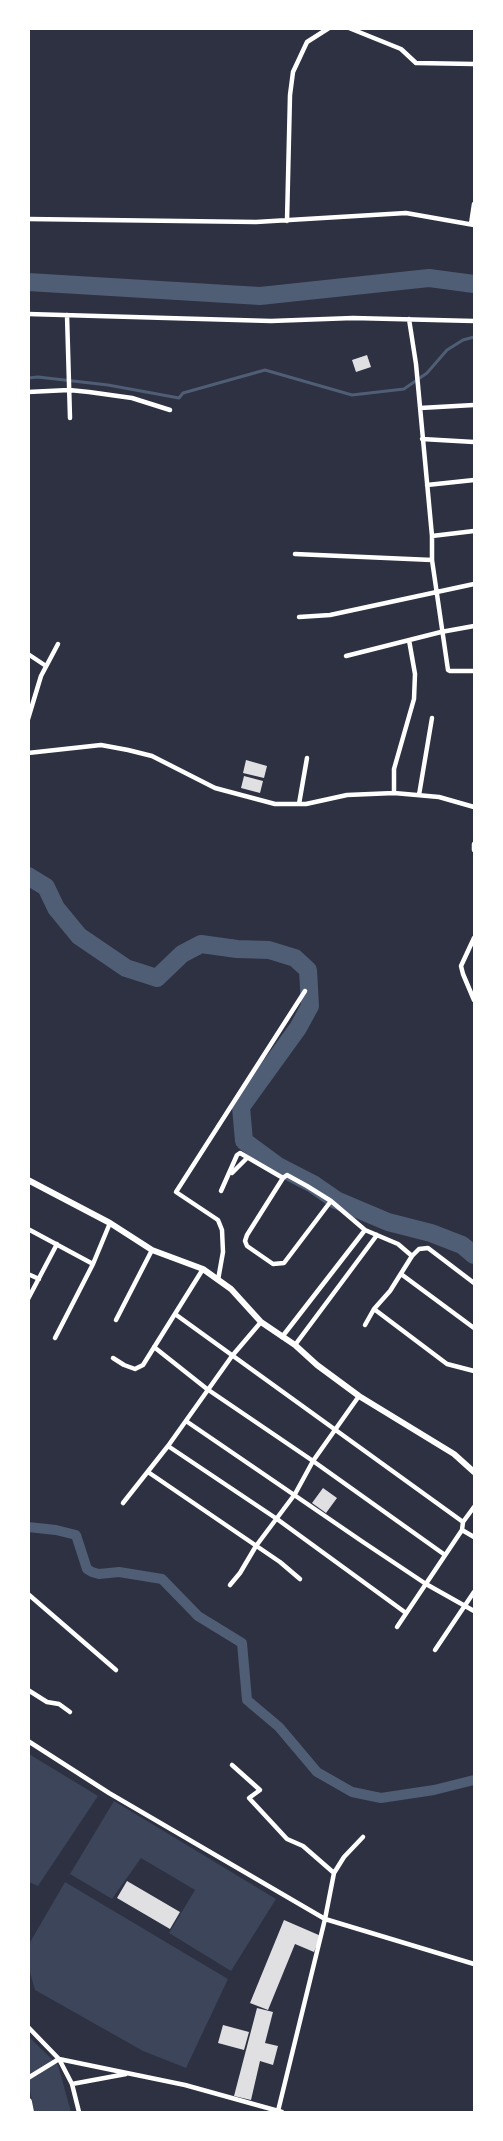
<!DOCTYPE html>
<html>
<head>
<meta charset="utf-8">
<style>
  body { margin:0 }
  #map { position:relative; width:503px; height:2141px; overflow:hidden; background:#2d3142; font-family:"Noto Serif",serif }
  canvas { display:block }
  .frame { position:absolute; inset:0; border:30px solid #fff; pointer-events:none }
</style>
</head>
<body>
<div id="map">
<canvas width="503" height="2141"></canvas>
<div class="frame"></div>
</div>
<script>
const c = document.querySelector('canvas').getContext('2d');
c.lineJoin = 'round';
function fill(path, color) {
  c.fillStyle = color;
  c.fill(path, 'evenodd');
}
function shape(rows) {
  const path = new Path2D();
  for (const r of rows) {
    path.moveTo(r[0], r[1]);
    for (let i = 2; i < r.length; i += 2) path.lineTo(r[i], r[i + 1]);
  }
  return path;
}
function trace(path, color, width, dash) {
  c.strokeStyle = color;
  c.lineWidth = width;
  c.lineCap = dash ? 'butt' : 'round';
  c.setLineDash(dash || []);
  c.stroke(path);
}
fill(shape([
  [29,1754,98,1796,38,1886,29,1882],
  [114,1801,276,1899,231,1971,169,1933,195,1890,141,1858,112,1899,70,1874],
  [65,1882,228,1979,186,2068,143,2051,35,1990,29,1969,29,1944],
  [28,2036,58,2065,71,2112,34,2112,29,2085]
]), '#3c4559');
trace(shape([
  [28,378,38,377,108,385,179,398,183,393,265,370,352,395,404,389,427,373,447,350,463,340,474,337]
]), '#4f5d75', 3);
trace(shape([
  [28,1527,56,1530,76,1535,87,1569,92,1572,99,1574,119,1572,162,1579,198,1616,242,1643,247,1700,279,1727,317,1772,352,1792,381,1798,434,1790,474,1780]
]), '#4f5d75', 10);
trace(shape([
  [28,282,260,296,429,278,474,284],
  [28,876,46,887,56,908,79,936,126,968,157,978,182,954,201,944,237,949,269,950,295,958,308,970,310,1006,298,1028,241,1107,244,1141,278,1166,313,1184,336,1200,388,1222,431,1233,462,1245,474,1255]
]), '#4f5d75', 18);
fill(shape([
  [367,355,371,367,356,372,352,360],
  [246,760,267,766,264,778,243,773],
  [244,776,263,781,260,793,241,788],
  [323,1488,337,1498,326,1513,312,1503],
  [127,1881,180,1912,170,1929,117,1898],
  [284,1920,321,1936,314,1952,295,1944,268,2010,250,2003],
  [257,2008,273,2012,265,2043,278,2046,273,2065,260,2061,251,2100,234,2096],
  [223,2025,249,2032,244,2050,218,2043]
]), '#e0e0e3');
trace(shape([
  [349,28,401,49,416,63,474,64],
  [28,219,256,222,406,213,474,225],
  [287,221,290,95,293,72,307,42,329,28],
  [471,224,474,204],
  [28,314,271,321,353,318,474,321],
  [67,315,70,418],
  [409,319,416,364,432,536,432,560,448,670,450,671,474,671],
  [28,392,69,390,89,392,132,398,170,410],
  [420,408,474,405],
  [422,439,474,442],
  [427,485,474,480],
  [432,536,474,531],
  [295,554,432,560],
  [299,617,330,615,474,584],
  [28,654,46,666],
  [346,656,441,632,474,626],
  [28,719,41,676,58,644],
  [28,753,101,745,128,750,152,756,215,788,275,804,306,804,347,795,394,793,439,797,474,807],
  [394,793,394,769,414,699,415,674,409,640],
  [419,795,432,718],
  [299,804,307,758],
  [474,844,474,850],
  [474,938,461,966,463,974,474,1000],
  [232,1173,247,1158],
  [283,1178,247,1235,245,1241,247,1246,273,1264,284,1263,331,1201],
  [221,1191,237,1155,240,1153,283,1178,287,1175,307,1186,331,1201,365,1230,398,1244,412,1256,419,1249,428,1248,474,1283],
  [28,1229,93,1264],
  [28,1274,39,1279],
  [401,1274,474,1328],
  [218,1280,223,1252,222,1230,218,1220,176,1192,305,991],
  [28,1299,57,1244],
  [374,1309,447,1364,474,1371],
  [175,1314,463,1522,462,1530,474,1537],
  [116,1320,152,1250],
  [365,1325,374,1309,390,1291,412,1256],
  [282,1337,365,1230],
  [55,1338,93,1264,110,1223],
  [295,1345,377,1235],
  [154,1347,207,1389,313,1461,445,1555],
  [113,1358,124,1365,135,1369,143,1365,203,1269],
  [186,1421,363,1542,426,1584,474,1611],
  [168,1446,277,1519,406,1613],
  [148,1472,280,1562,300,1579],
  [123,1503,168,1446,232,1356,261,1322],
  [463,1522,474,1507],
  [230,1585,240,1573,256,1546,295,1494,313,1461,359,1396],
  [28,1594,116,1670],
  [397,1627,462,1530],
  [435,1650,474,1592],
  [28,1690,47,1702,59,1704,70,1712],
  [28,1741,109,1793,325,1919,474,1964],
  [232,1765,260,1790,249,1798,287,1839,303,1846,334,1873],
  [28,2027,59,2059,72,2084,79,2112],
  [28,2078,59,2059,185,2085,282,2112],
  [72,2084,126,2074],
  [278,2111,325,1919,334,1873,344,1857,363,1837]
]), '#fff', 4.5);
trace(shape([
  [28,1180,110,1223,152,1250,203,1269,231,1289,261,1322,295,1345,317,1365,359,1396,454,1454,474,1472]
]), '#fff', 6);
trace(shape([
  [28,2102,30,2112]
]), '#fff', 8);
</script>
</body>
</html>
